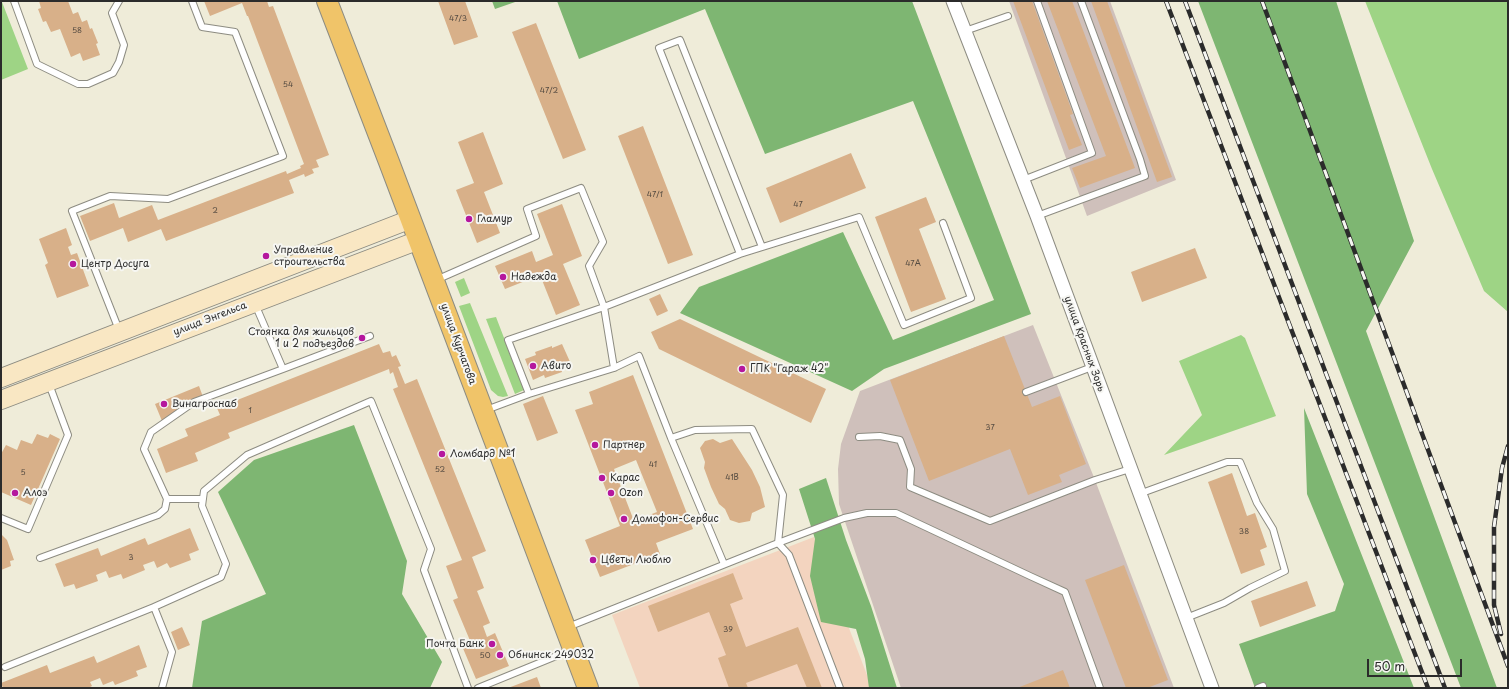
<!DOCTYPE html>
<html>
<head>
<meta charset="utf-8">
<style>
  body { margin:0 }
  #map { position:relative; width:1509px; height:689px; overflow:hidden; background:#efecd9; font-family:"Playpen Sans",sans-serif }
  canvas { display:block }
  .frame { position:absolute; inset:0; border:2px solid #2b2b2b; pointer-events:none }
  .scale { position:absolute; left:1367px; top:659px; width:95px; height:18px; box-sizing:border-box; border:2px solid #2b2b2b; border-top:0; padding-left:5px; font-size:12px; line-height:14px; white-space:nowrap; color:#2b2b2b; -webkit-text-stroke:3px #f6f6f2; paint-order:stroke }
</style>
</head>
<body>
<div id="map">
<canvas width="1509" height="689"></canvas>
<div class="frame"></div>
<div class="scale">50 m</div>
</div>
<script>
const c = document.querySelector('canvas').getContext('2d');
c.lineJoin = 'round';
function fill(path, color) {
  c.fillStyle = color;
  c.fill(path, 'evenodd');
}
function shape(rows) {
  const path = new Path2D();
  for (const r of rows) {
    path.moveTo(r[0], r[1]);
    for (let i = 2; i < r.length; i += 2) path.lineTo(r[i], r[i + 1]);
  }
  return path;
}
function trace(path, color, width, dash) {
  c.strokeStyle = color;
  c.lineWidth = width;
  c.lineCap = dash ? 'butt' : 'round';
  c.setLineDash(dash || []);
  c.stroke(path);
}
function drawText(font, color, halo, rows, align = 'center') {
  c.font = font + ' "Playpen Sans",sans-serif';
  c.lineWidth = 4;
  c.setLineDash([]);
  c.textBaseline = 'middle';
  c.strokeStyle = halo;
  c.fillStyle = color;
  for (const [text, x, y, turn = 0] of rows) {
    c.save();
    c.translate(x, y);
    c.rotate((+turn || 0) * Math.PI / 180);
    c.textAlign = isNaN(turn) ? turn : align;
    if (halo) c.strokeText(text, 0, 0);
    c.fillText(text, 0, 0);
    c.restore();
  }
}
fill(shape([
  [814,537,872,688,640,688,612,615]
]), '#f3d4bf');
fill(shape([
  [1009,1,1110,1,1176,180,1087,216],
  [1033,325,1095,480,1174,688,901,688,839,504,838,469,841,444,860,391]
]), '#cfc0bb');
fill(shape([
  [1365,1,1508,1,1508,312,1484,291,1432,169],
  [2,2,28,69,1,80,1,3],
  [464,278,470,293,461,297,455,282],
  [470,303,508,396,503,397,498,396,491,390,459,306],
  [496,317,524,390,515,394,486,319],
  [1241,335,1245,338,1276,416,1164,455,1202,415,1179,361]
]), '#9ed485');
fill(shape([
  [492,1,518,1,495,9],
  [557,1,912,1,1031,314,884,369,852,391,680,313,699,287,843,232,893,340,994,300,913,101,765,154,705,9,579,59],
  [1198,1,1336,1,1414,241,1366,331,1497,688,1461,688],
  [1304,408,1372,581,1414,688,1255,688,1239,644,1335,611,1344,584,1307,494],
  [354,425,407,561,402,594,442,662,430,688,192,688,202,621,266,594,218,492,254,460],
  [826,478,846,540,871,606,897,688,869,688,865,659,856,629,821,622,810,576,815,539,799,489]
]), '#7eb672');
fill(shape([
  [39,1,68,1,73,14,78,12,82,22,87,20,90,29,92,28,98,43,96,44,100,55,83,61,80,53,71,57,60,29,51,32,46,21,43,22,38,9,41,8],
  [204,1,267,1,269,7,273,6,329,155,316,160,319,167,312,169,314,173,305,177,304,174,289,180,294,193,166,241,161,229,128,242,123,228,90,241,80,216,114,203,119,218,152,205,158,220,286,171,287,174,301,168,300,166,304,164,248,16,247,16,242,3,210,16],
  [438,1,465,1,478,37,454,45],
  [1013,1,1032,1,1073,114,1070,115,1082,145,1069,150],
  [1047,1,1072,1,1135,168,1080,188,1072,168,1106,156],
  [1091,1,1107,1,1172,177,1157,182],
  [536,23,586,150,563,159,512,32],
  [643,126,693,255,668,264,618,136],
  [483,132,503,184,484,192,500,233,477,243,456,190,474,183,458,142],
  [851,153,866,188,780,223,766,188],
  [926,197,936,222,919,229,946,299,911,312,875,217],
  [562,204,582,256,563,264,580,305,556,315,540,275,505,289,495,266,532,251,536,262,553,255,537,214],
  [66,228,72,245,68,247,71,255,77,253,89,286,57,298,45,265,48,263,39,239],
  [1195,248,1207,278,1142,302,1131,272],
  [660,294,668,311,657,316,649,299],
  [680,319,826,389,811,423,659,349,651,332],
  [1004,336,1032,407,1060,396,1086,464,1059,475,1062,482,1028,495,1010,449,929,481,890,380],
  [379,344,383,353,390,351,392,357,396,355,401,366,398,367,405,384,417,379,486,551,472,557,484,588,477,591,490,623,483,626,487,637,495,633,509,666,476,679,462,646,471,643,453,600,458,598,446,566,462,560,393,389,398,387,393,372,390,374,389,369,228,433,230,438,195,453,198,461,166,473,157,449,188,436,185,429,220,415,217,408],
  [562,344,571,364,561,368,562,372,545,378,544,375,533,380,525,359,536,355,535,352,552,346,552,348],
  [633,375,693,529,656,543,660,554,600,577,585,540,620,526,575,410,593,404,589,392],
  [636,460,657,512,634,521,614,469],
  [199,386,203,397,177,408,179,414,162,421,155,404],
  [543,396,558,433,537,441,523,404],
  [37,434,48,438,50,434,60,439,31,505,1,492,1,454,6,445,17,450,21,440,32,444],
  [713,439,720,443,732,439,752,470,760,487,765,507,752,513,750,521,739,523,730,520,725,509,719,504,711,487,704,468,705,462,700,448,705,441],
  [1232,473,1247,516,1255,513,1267,547,1260,550,1265,565,1241,574,1208,482],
  [190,528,199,550,189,554,191,560,170,568,167,563,157,568,154,561,143,565,145,570,123,579,121,574,109,578,106,571,96,575,98,581,76,589,74,584,64,587,55,564,98,548,101,556,145,538,148,545],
  [1,534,7,540,14,560,10,561,11,566,1,570],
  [1124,565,1168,680,1147,688,1126,688,1085,580],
  [733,573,743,599,730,604,746,647,798,627,822,688,807,688,797,664,746,683,748,688,729,688,718,658,726,655,709,612,658,632,648,606],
  [1307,581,1316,606,1260,627,1251,601],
  [182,627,190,645,178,650,171,632],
  [139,645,147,667,136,671,138,676,115,685,113,681,103,685,100,678,90,682,92,686,88,688,3,688,1,683,47,665,50,673,94,656,97,663],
  [1063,670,1070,688,1017,688],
  [537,677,541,688,508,688]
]), '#d8b089');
const lane = shape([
  [14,1,37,64,78,84,88,84,113,73,119,62,124,45,112,13,119,1],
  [965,31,1008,16],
  [1023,180,1092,153,1037,1],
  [1037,216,1145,176,1140,159,1081,1],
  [740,254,659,48,680,40,762,247],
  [436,280,536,236,527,209,581,188,603,242,589,266,604,307,740,254,859,217,904,325,971,298,943,223],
  [119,330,72,211,110,196,168,199,283,156,235,32,202,27,192,1],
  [283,369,370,336],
  [1026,392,1092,367],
  [529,394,508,340,604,307,614,368],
  [486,410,529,394,614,368,639,356,671,438,724,564],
  [859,437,880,436,900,440,911,469,910,487,990,521,1095,480,1130,469],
  [671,438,695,430,752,429,783,495,778,543,844,518,867,513,896,513,1030,576,1065,592,1100,688],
  [1139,494,1227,462,1240,462,1257,503,1273,529,1285,571,1250,588,1224,603,1186,618],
  [167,499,203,499],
  [1,518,28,529,68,435,49,384],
  [40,558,158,515,165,509,167,499,144,449,151,432,194,402,283,369,255,304],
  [154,607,221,577,226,564,202,506,204,491,247,455,371,401,431,549,424,570,468,688],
  [568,627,778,543,789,555,840,688],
  [5,667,154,607,172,652,162,688],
  [478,688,571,650],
  [1258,688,1263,686]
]);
const street = shape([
  [953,1,1037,216,1212,688]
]);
const secondary = shape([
  [1,378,411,219],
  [1,400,419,240]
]);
const primary = shape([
  [327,1,389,162,588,688]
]);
trace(lane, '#8d8c82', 8);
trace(street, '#8d8c82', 15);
trace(secondary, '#8d8c82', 20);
trace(primary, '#8d8c82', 22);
trace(lane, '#fff', 6);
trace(street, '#fff', 13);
trace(secondary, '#f9e7c3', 18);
trace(primary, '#f0c469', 20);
const rail = shape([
  [1166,1,1428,688],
  [1185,1,1445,688],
  [1262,1,1508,666],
  [1501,634,1494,605,1494,527,1502,468,1508,446]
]);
trace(rail, '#2b2b2b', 4.5);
trace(rail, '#f6f6f2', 3, [9]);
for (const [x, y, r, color] of [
  [469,219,4,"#b5179e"],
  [266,256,4,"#b5179e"],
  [73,264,4,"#b5179e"],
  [503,277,4,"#b5179e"],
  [362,338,4,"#b5179e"],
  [533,366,4,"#b5179e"],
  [742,369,4,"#b5179e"],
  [164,404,4,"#b5179e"],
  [595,445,4,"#b5179e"],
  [442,454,4,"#b5179e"],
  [602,478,4,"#b5179e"],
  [15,493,4,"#b5179e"],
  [611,493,4,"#b5179e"],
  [624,519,4,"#b5179e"],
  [593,560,4,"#b5179e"],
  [492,644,4,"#b5179e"],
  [500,655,4,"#b5179e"]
]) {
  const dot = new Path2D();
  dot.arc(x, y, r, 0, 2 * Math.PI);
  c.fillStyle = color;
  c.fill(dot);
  trace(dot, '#f6f6f2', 1.5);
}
drawText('8px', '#564c42', null, [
  ["47/3",458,19],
  ["58",77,31],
  ["54",288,85],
  ["47/2",549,91],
  ["47/1",655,195],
  ["47",798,205],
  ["2",215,211],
  ["47А",913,264],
  ["1",250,411],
  ["37",990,428],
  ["41",653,465],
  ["52",440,470],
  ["5",23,473],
  ["41В",732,478],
  ["38",1244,532],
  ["3",131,558],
  ["39",728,630],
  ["50",485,656]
]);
drawText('10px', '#2b2b2b', '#f6f6f2', [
  ["Гламур",477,219],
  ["Управление",274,250],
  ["строительства",274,262],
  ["Центр Досуга",81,264],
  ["Надежда",511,277],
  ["Стоянка для жильцов",354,332,"right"],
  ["1 и 2 подъездов",354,344,"right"],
  ["Авито",541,366],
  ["ГПК \"Гараж 42\"",750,369],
  ["Винагроснаб",172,404],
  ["Партнер",603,445],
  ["Ломбард №1",450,454],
  ["Карас",610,478],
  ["Алоэ",23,493],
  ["Ozon",619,493],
  ["Домофон-Сервис",632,519],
  ["Цветы Люблю",601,560],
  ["Почта Банк",484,644,"right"],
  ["Обнинск 249032",508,655]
], 'left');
drawText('10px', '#2b2b2b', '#f6f6f2', [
  ["улица Энгельса",210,319,-21],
  ["улица Курчатова",458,344,70],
  ["улица Красных Зорь",1084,344,70]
]);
</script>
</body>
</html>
